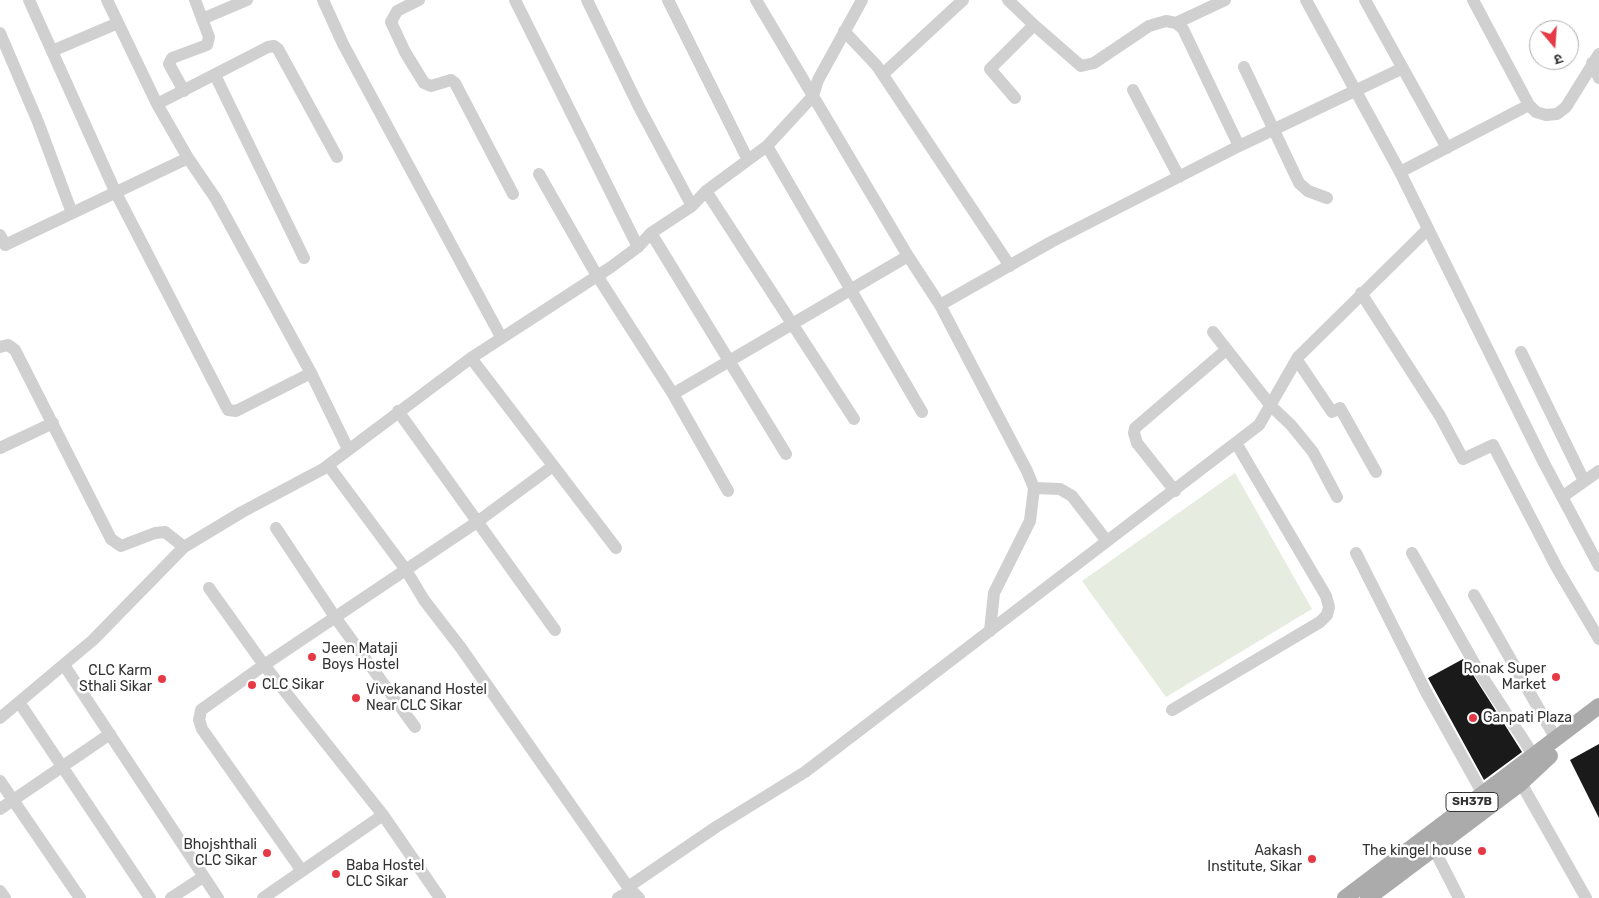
<!DOCTYPE html>
<html>
<head>
<meta charset="utf-8">
<style>
  body { margin:0 }
  #map { position:relative; width:1599px; height:898px; overflow:hidden; background:#fff; font-family:Rubik,"Noto Sans Devanagari",sans-serif }
  canvas { display:block }
  .north { position:absolute; left:1529px; top:20px; width:50px; height:50px; box-sizing:border-box; background:#fff; border:1px solid #adadad; border-radius:50%; rotate:162deg; font-size:14px; font-weight:700; line-height:20px; text-align:center; color:#333 }
  .north::after { content:''; display:block; margin:auto; width:18px; height:22px; background:#e63946; clip-path:polygon(50% 0,100% 100%,50% 72%,0 100%) }
</style>
</head>
<body>
<div id="map">
<canvas width="1599" height="898"></canvas>
<div class="north">उ</div>
</div>
<script>
const c = document.querySelector('canvas').getContext('2d');
c.lineJoin = 'round';
function fill(path, color) {
  c.fillStyle = color;
  c.fill(path, 'evenodd');
}
function shape(rows) {
  const path = new Path2D();
  for (const r of rows) {
    path.moveTo(r[0], r[1]);
    for (let i = 2; i < r.length; i += 2) path.lineTo(r[i], r[i + 1]);
  }
  return path;
}
function trace(path, color, width, dash) {
  c.strokeStyle = color;
  c.lineWidth = width;
  c.lineCap = dash ? 'butt' : 'round';
  c.setLineDash(dash || []);
  c.stroke(path);
}
function drawText(font, color, halo, rows, align = 'center') {
  c.font = font + ' Rubik,sans-serif';
  c.lineWidth = 5;
  c.setLineDash([]);
  c.textBaseline = 'middle';
  c.strokeStyle = halo;
  c.fillStyle = color;
  for (const [text, x, y, turn = 0] of rows) {
    c.save();
    c.translate(x, y);
    c.rotate((+turn || 0) * Math.PI / 180);
    c.textAlign = isNaN(turn) ? turn : align;
    if (halo) c.strokeText(text, 0, 0);
    c.fillText(text, 0, 0);
    c.restore();
  }
}
fill(shape([
  [1235,473,1312,609,1166,697,1082,581]
]), '#e6ecdf');
fill(shape([
  [1463,659,1522,752,1484,780,1428,678],
  [1599,744,1599,818,1570,760]
]), '#1a1a1a');
trace(shape([
  [29,0,115,191,228,410,236,411,311,373],
  [107,0,157,104,188,158,216,199,311,373,348,449],
  [323,0,343,44,501,337],
  [419,0,397,11,391,22,405,52,424,83,431,86,451,80,455,83,513,194],
  [515,0,638,247],
  [587,0,639,107,692,206],
  [668,0,748,160],
  [756,0,908,256,940,305,1051,242,1239,146,1403,68],
  [1008,0,1034,25,990,69,1015,98],
  [1306,0,1400,172,1544,463,1599,566],
  [1365,0,1447,148],
  [1473,0,1529,105,1536,112,1546,115,1557,114,1566,107,1599,54],
  [202,19,247,0],
  [1176,23,1225,0],
  [1034,25,1081,66,1094,63,1149,26,1166,21,1176,23,1183,29,1239,146],
  [844,31,877,66,1010,266],
  [0,33,38,122,72,213],
  [52,51,118,23],
  [1592,63,1599,78],
  [1244,67,1299,183,1308,191,1327,198],
  [883,74,963,0],
  [215,75,304,258],
  [1133,90,1179,177],
  [184,91,169,64,172,58,207,45,209,37,195,0],
  [157,104,268,47,274,46,278,49,337,157],
  [767,146,922,412],
  [1400,172,1529,105],
  [539,174,596,274,673,394,728,491],
  [706,191,854,419],
  [651,233,786,454],
  [0,235,5,245,188,158],
  [1361,293,1440,416,1463,459,1493,445,1557,568,1599,639],
  [940,305,1027,471,1034,488,1030,521,994,593,990,631],
  [1213,332,1271,406,1291,425,1313,452,1337,497],
  [0,347,8,345,15,350,111,539,121,546,155,533,165,532,184,547],
  [1521,352,1584,481],
  [471,358,616,548],
  [1297,360,1332,412,1340,408,1376,472],
  [673,394,908,256],
  [398,411,555,630],
  [0,448,53,423],
  [328,465,406,570,424,600,461,648,628,887,639,898],
  [1034,488,1060,489,1072,496,1106,540],
  [1175,491,1137,443,1134,433,1135,428,1226,350],
  [1562,497,1599,471],
  [276,528,335,617,415,727],
  [1356,553,1426,692,1483,794],
  [1412,553,1478,670,1534,756],
  [209,588,264,665,383,815,440,898],
  [1474,595,1556,739],
  [64,665,218,898],
  [19,702,150,898],
  [1172,710,1320,622,1327,615,1329,607,1326,596,1236,443],
  [0,718,93,640,184,547,242,512,323,469,471,358,611,267,638,247,651,233,692,206,706,191,767,146,813,96,818,80,862,0],
  [0,781,80,898],
  [1521,783,1586,898],
  [0,809,110,734],
  [1434,849,1459,898],
  [302,871,202,729,199,720,201,710,264,665,477,522,553,466],
  [628,887,716,827,805,772,1259,425,1298,357,1428,229],
  [0,891,5,898],
  [171,898,203,877],
  [263,898,383,815],
  [618,898,632,890]
]), '#d0d0d0', 12);
trace(shape([
  [1345,898,1599,706],
  [1368,898,1521,783,1550,756]
]), '#ababab', 16);
for (const [x, y, r, color] of [
  [312,657,5,"#e63946"],
  [1556,677,5,"#e63946"],
  [162,679,5,"#e63946"],
  [252,685,5,"#e63946"],
  [356,698,5,"#e63946"],
  [1473,718,5,"#e63946"],
  [1482,851,5,"#e63946"],
  [267,853,5,"#e63946"],
  [1312,859,5,"#e63946"],
  [336,874,5,"#e63946"]
]) {
  const dot = new Path2D();
  dot.arc(x, y, r, 0, 2 * Math.PI);
  c.fillStyle = color;
  c.fill(dot);
  trace(dot, '#fff', 2);
}
for (const [x, y, w] of [
  [1472,802,52]
]) {
  const box = new Path2D();
  box.roundRect(x - w / 2, y - 9.5, w, 19, 4);
  c.fillStyle = '#fff';
  c.fill(box);
  trace(box, '#333', 1);
}
drawText('bold 12px', '#333', null, [
  ["SH37B",1472,802]
]);
drawText('14px', '#333', '#fff', [
  ["Jeen Mataji",322,649],
  ["Boys Hostel",322,665],
  ["Ronak Super",1546,669,"right"],
  ["Market",1546,685,"right"],
  ["CLC Karm",152,671,"right"],
  ["Sthali Sikar",152,687,"right"],
  ["CLC Sikar",262,685],
  ["Vivekanand Hostel",366,690],
  ["Near CLC Sikar",366,706],
  ["Ganpati Plaza",1483,718],
  ["Bhojshthali",257,845,"right"],
  ["CLC Sikar",257,861,"right"],
  ["Aakash",1302,851,"right"],
  ["Institute, Sikar",1302,867,"right"],
  ["The kingel house",1472,851,"right"],
  ["Baba Hostel",346,866],
  ["CLC Sikar",346,882]
], 'left');
</script>
</body>
</html>
